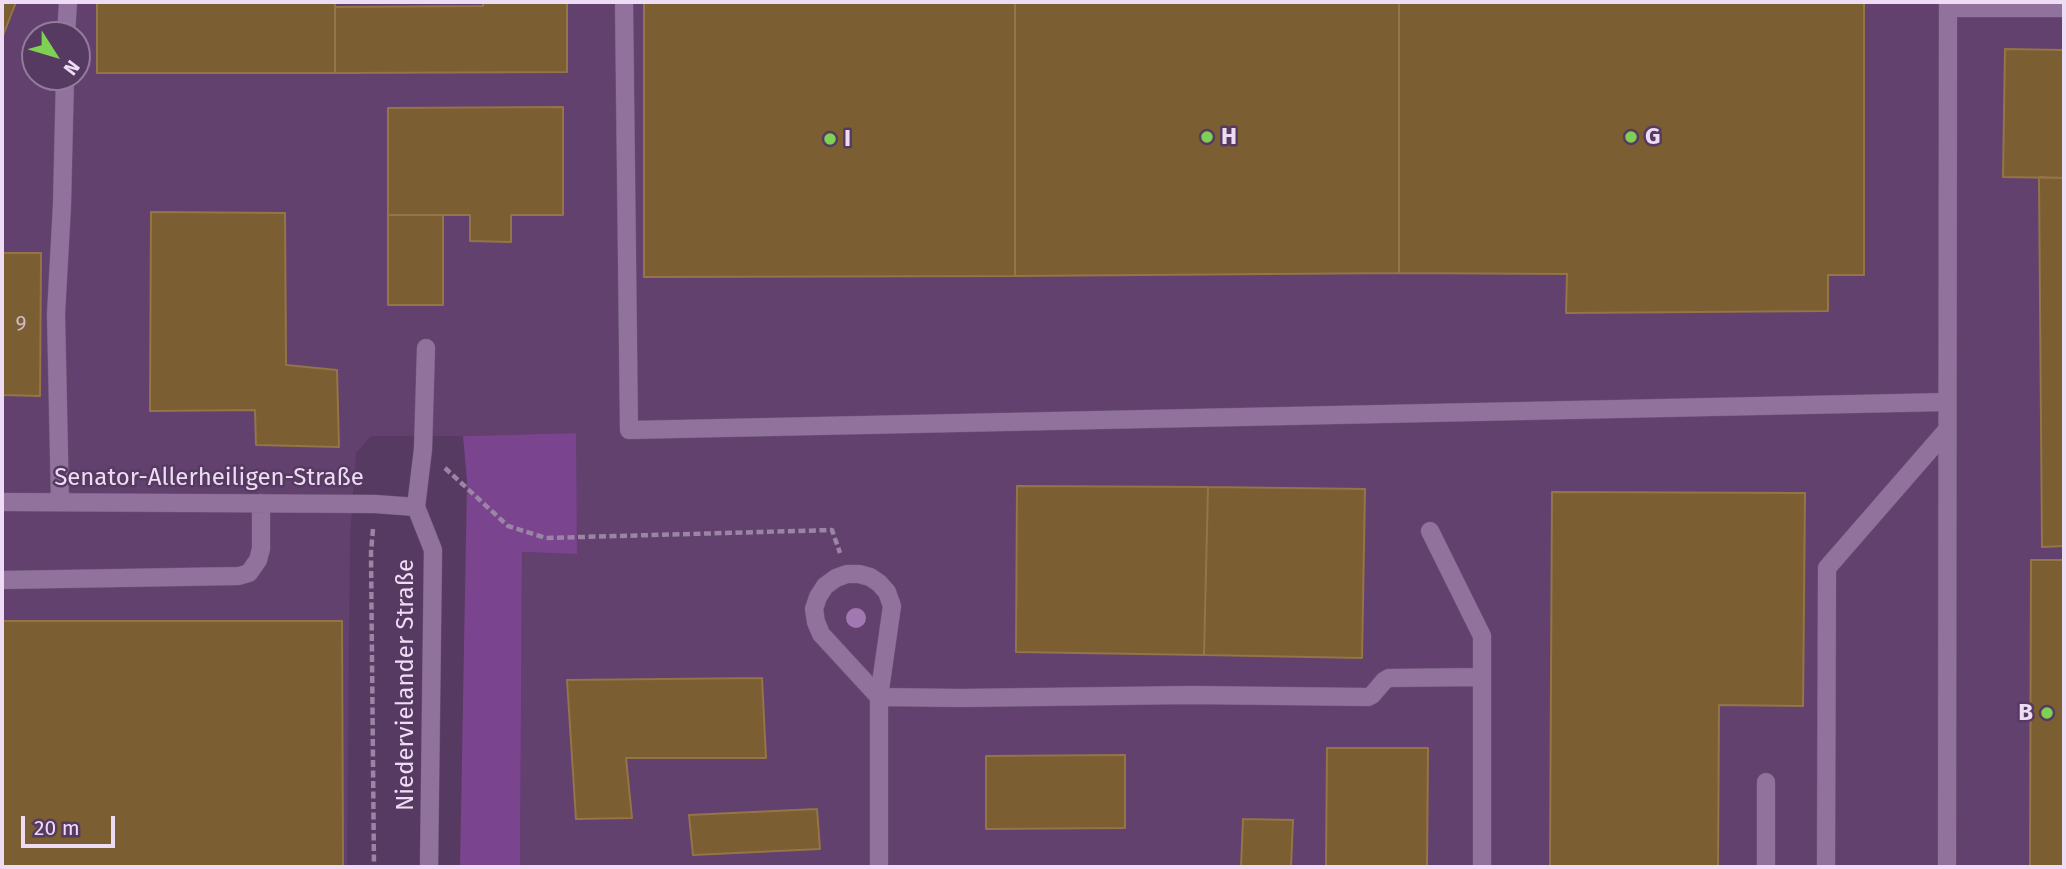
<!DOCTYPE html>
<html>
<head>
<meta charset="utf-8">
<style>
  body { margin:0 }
  #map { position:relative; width:2066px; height:869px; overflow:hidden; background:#563a61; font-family:"Fira Sans",sans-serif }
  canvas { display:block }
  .frame { position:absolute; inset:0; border:4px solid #eddcf3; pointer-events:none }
  .north { position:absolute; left:21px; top:21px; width:70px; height:70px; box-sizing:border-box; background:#563a61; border:2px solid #927b9b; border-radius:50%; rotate:127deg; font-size:19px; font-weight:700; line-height:28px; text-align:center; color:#eddcf3 }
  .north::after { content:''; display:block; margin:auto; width:24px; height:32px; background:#7ed153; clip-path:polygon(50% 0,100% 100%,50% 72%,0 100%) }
  .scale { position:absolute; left:21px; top:816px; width:94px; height:32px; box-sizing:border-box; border:4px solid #eddcf3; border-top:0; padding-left:9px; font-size:21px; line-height:24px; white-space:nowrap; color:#eddcf3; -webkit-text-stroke:5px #563a61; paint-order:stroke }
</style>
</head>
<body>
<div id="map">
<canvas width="2066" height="869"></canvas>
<div class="frame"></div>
<div class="north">N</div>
<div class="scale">20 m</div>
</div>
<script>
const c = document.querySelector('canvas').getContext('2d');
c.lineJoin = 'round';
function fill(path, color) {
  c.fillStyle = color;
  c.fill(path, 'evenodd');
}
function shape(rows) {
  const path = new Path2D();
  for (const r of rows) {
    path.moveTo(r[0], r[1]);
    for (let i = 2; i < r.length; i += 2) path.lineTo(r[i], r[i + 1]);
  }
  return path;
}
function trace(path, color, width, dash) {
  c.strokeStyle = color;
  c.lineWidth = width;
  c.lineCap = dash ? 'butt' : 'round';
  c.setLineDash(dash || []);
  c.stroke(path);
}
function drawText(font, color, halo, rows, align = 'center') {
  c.font = font + ' "Fira Sans",sans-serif';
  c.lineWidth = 5;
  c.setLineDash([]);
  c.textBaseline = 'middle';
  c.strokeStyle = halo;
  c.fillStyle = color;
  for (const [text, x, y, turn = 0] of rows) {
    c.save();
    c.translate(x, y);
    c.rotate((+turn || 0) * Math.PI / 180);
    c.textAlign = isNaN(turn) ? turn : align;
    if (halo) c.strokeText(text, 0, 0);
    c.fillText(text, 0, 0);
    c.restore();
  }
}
fill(shape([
  [2,2,2064,2,2064,867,520,867,522,552,577,554,575,433,463,436,371,436,356,453,350,537,347,867,2,867],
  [35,35,77,35,77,77,35,77]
]), '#62416e');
fill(shape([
  [576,433,577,554,522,552,520,867,460,867,467,481,463,436]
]), '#7a448e');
const building = shape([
  [2,2,16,2,2,38,2,2],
  [97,2,335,2,335,73,97,73,97,2],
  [483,2,567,2,567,72,335,73,335,7,483,6,483,2],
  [644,2,1015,2,1015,276,644,277,644,2],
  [1015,2,1399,2,1399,273,1015,276,1015,2],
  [1399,2,1864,2,1864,275,1828,275,1828,311,1566,313,1567,274,1399,273,1399,2],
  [2005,49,2064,50,2064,178,2003,177,2005,49],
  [563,107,563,215,511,215,511,242,470,241,470,215,388,215,388,108,563,107],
  [2039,177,2064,178,2064,546,2042,547,2039,177],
  [151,212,285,213,286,365,337,370,339,447,256,445,255,410,150,411,151,212],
  [388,215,443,215,443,305,388,305,388,215],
  [2,253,41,253,40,396,2,395,2,253],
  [1017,486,1208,487,1204,655,1016,652,1017,486],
  [1208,487,1365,489,1362,658,1204,655,1208,487],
  [1552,492,1805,493,1803,706,1719,705,1718,867,1550,867,1552,492],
  [2031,560,2064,560,2064,867,2030,867,2031,560],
  [2,621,342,621,343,867,2,867,2,621],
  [762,678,766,758,626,758,632,818,576,819,567,680,762,678],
  [1327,748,1428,748,1427,867,1326,867,1327,748],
  [1125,755,1125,828,986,829,986,756,1125,755],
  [817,809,820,849,693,855,689,815,817,809],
  [1243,819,1293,820,1291,867,1241,867,1243,819]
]);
fill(building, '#7b5e31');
trace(building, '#937547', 2);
const minor = shape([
  [624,2,629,430,1947,402],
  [1948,8,2064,8],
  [66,35,68,2],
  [426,348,423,449,416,507,433,550,429,867],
  [2,502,375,504,416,507],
  [60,502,56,314,62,205,65,77],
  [1430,531,1482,636,1482,867],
  [2,580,239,576,249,573,258,560,261,549,261,503],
  [879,697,961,698,1191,695,1368,697,1372,695,1384,681,1389,678,1482,677],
  [879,697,821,634,816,622,814,609,818,597,825,586,836,578,847,574,859,574,870,577,879,583,887,592,892,606,879,697,879,867],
  [1766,867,1766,782],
  [1826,867,1827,568,1947,430],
  [1947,867,1948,2]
]);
trace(minor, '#705879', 19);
trace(shape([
  [445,468,508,526,546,538,832,530,840,553],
  [373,529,371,552,374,867]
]), '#9b84a4', 4.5, [7, 3.5]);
trace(minor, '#91729d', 18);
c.fillStyle = '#a179b0';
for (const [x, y] of [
  [856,618]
]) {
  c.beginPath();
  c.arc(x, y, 10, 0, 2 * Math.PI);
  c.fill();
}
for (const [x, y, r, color] of [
  [1207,137,7,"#7ed153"],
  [1631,137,7,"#7ed153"],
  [830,139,7,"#7ed153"],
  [2047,713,7,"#7ed153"]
]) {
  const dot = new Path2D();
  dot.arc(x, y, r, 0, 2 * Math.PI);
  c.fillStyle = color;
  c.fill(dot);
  trace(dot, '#563a61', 2.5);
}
drawText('21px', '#d0bcc2', null, [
  ["9",21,324]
]);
drawText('bold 24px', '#eddcf3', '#563a61', [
  ["H",1221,137],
  ["G",1645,137],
  ["I",844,139],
  ["B",2033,713,"right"]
], 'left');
drawText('24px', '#eddcf3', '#563a61', [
  ["Senator-Allerheiligen-Straße",209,478],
  ["Niedervielander Straße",406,685,-90]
]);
</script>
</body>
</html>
